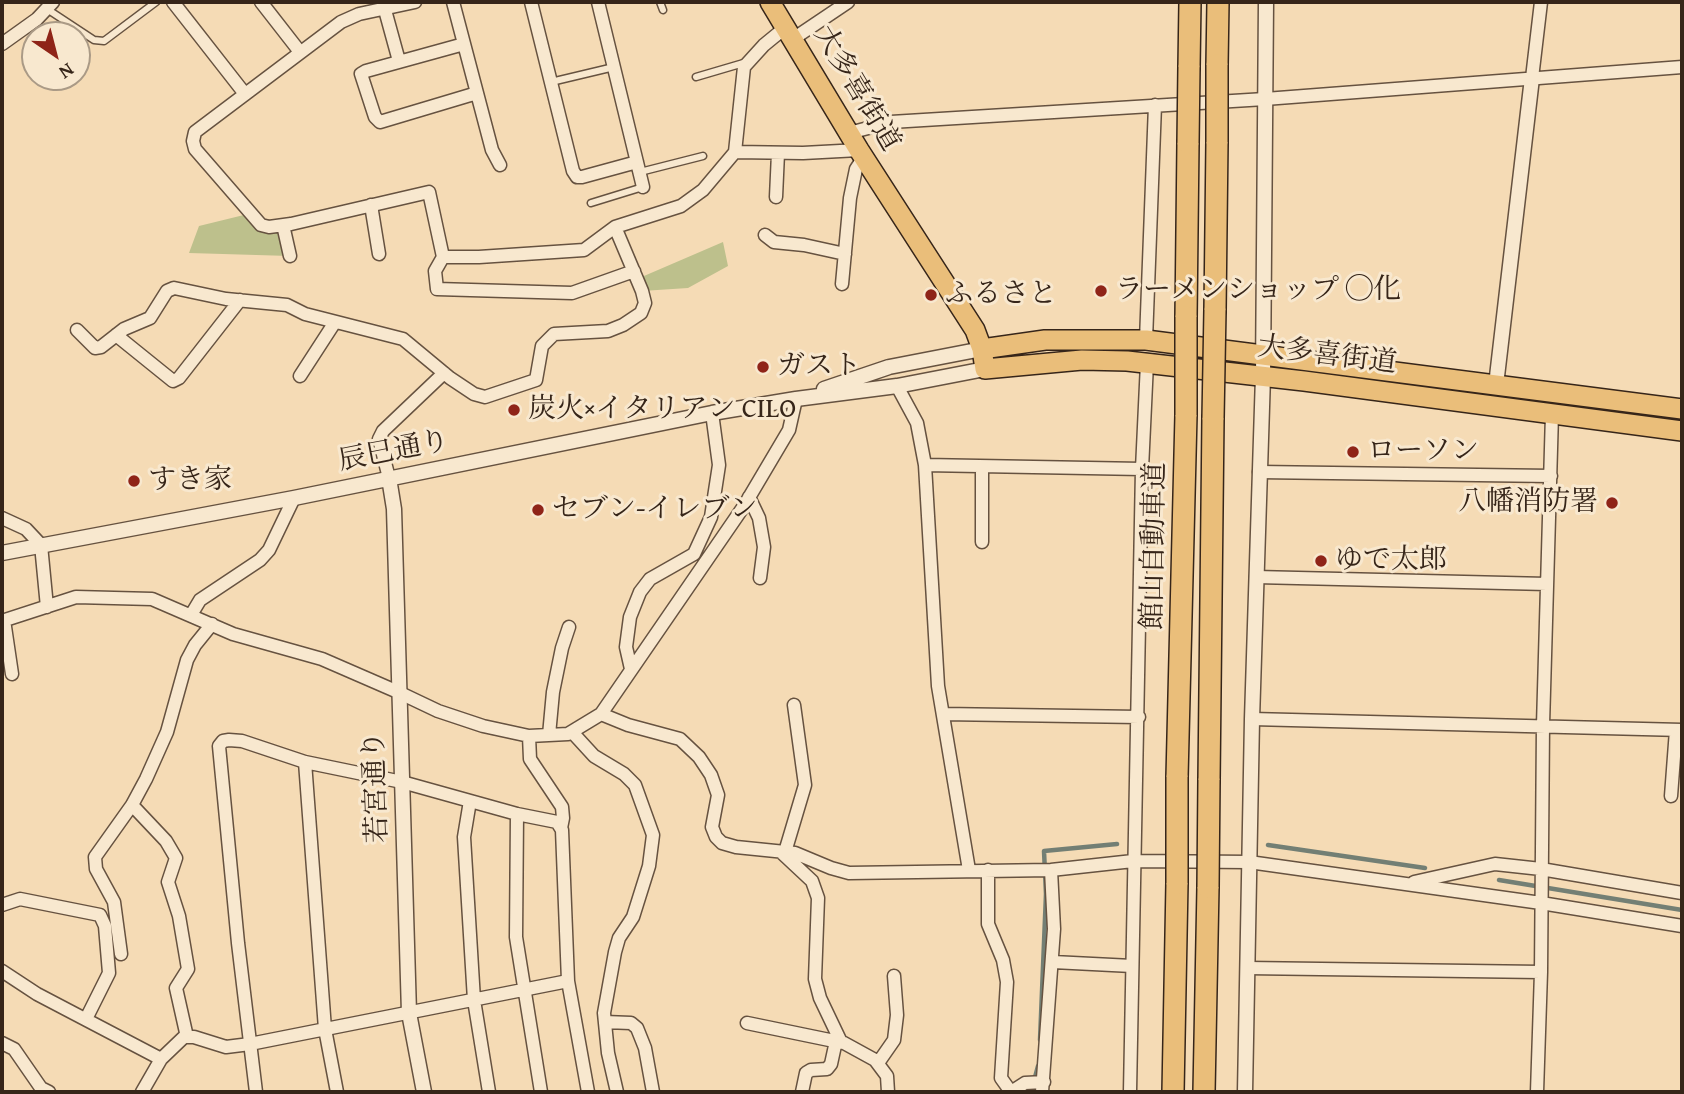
<!DOCTYPE html>
<html>
<head>
<meta charset="utf-8">
<style>
  body { margin:0 }
  #map { position:relative; width:1684px; height:1094px; overflow:hidden; background:#f5dbb5; font-family:"Gentium Book Plus",serif }
  canvas { display:block }
  .frame { position:absolute; inset:0; border:4px solid #362519; pointer-events:none }
  .north { position:absolute; left:21px; top:21px; width:70px; height:70px; box-sizing:border-box; background:#f8e8cf; border:2px solid #aa9a86; border-radius:50%; rotate:145deg; font-size:19px; font-weight:700; line-height:28px; text-align:center; color:#362519 }
  .north::after { content:''; display:block; margin:auto; width:24px; height:32px; background:#8f2418; clip-path:polygon(50% 0,100% 100%,50% 72%,0 100%) }
</style>
</head>
<body>
<div id="map">
<canvas width="1684" height="1094"></canvas>
<div class="frame"></div>
<div class="north">N</div>
</div>
<script>
const c = document.querySelector('canvas').getContext('2d');
c.lineJoin = 'round';
function fill(path, color) {
  c.fillStyle = color;
  c.fill(path, 'evenodd');
}
function shape(rows) {
  const path = new Path2D();
  for (const r of rows) {
    path.moveTo(r[0], r[1]);
    for (let i = 2; i < r.length; i += 2) path.lineTo(r[i], r[i + 1]);
  }
  return path;
}
function trace(path, color, width, dash) {
  c.strokeStyle = color;
  c.lineWidth = width;
  c.lineCap = dash ? 'butt' : 'round';
  c.setLineDash(dash || []);
  c.stroke(path);
}
function drawText(font, color, halo, rows, align = 'center') {
  c.font = font + ' "Gentium Book Plus","Noto Serif JP",serif';
  c.lineWidth = 6;
  c.setLineDash([]);
  c.textBaseline = 'middle';
  c.strokeStyle = halo;
  c.fillStyle = color;
  for (const [text, x, y, turn = 0] of rows) {
    c.save();
    c.translate(x, y);
    c.rotate((+turn || 0) * Math.PI / 180);
    c.textAlign = isNaN(turn) ? turn : align;
    if (halo) c.strokeText(text, 0, 0);
    c.fillText(text, 0, 0);
    c.restore();
  }
}
fill(shape([
  [252,213,261,225,283,225,290,256,189,253,199,226],
  [723,242,728,266,688,288,642,291,637,279]
]), '#bdc08c');
trace(shape([
  [1268,845,1425,868],
  [1499,880,1682,910],
  [1040,1040,1046,894,1044,851,1117,844],
  [1031,1092,1038,1066]
]), '#737f74', 4.5);
const service = shape([
  [660,2,663,10],
  [47,9,94,40,104,41,156,2],
  [696,77,747,62],
  [551,82,614,67],
  [640,172,703,156],
  [591,203,643,187]
]);
const minor = shape([
  [173,2,245,94],
  [261,2,300,52],
  [415,2,359,14,341,22,195,132,193,141,195,149,261,225,269,227,291,224,429,192,443,257,479,257,584,250,615,227,681,206,703,190,735,152,803,153,859,150],
  [453,2,492,150,500,165],
  [531,2,573,171,577,177,582,177,637,162],
  [598,2,643,187],
  [385,10,399,61],
  [793,39,848,2],
  [2,44,37,19,53,2],
  [464,44,366,71,361,74,375,117,380,122,477,93],
  [1532,78,1541,2],
  [849,133,891,122,1265,99,1682,67],
  [735,152,744,67,764,45,786,27],
  [776,197,778,153],
  [371,205,379,254],
  [283,225,290,256],
  [765,235,774,242,804,245,845,254],
  [443,257,435,271,437,289,572,293,634,271],
  [842,284,850,198,856,169,864,157],
  [77,330,95,348,101,347,124,329,150,318,167,291,174,288,226,299,287,305,305,314,403,339,450,378,474,394,485,397,536,380,542,346,554,334,608,331,623,325,641,313,645,303,642,291,615,227],
  [116,335,173,381,179,378,240,300],
  [1146,340,1155,105],
  [300,376,335,322],
  [897,386,917,423,925,465,938,686,969,870],
  [925,465,1142,469],
  [982,468,982,542],
  [1259,472,1551,476],
  [389,478,379,439,383,431,444,373],
  [749,497,759,518,764,547,760,578],
  [2,518,26,529,41,545,47,607],
  [1256,577,1547,584],
  [191,615,200,600,260,560,269,550,294,498],
  [4,620,12,674],
  [2,621,76,597,152,599,233,634,322,659,398,692,438,711,483,726,529,736,568,734,601,714,744,506,789,430,796,399],
  [631,669,626,647,630,617,640,592,650,579,694,554,711,517,719,465,712,413],
  [601,714,628,725,680,739,699,757,711,775,718,795,712,827,716,837,722,843,736,847,795,853,831,868,849,873,1051,870,1133,861,1249,862,1541,903,1682,926],
  [943,714,1139,717],
  [1252,719,1682,730],
  [572,732,594,756,624,774,635,785,653,835,649,866,633,917,619,938,615,952,604,1013,608,1053,617,1092],
  [549,735,553,692,562,648,569,627],
  [529,736,530,759,562,807,563,818,561,828],
  [305,762,325,1029,337,1092],
  [1671,796,1676,730],
  [470,801,464,837,474,1000,489,1092],
  [132,805,166,841,176,858,168,882,179,916,188,969,176,988,187,1037],
  [517,814,516,937,541,1092],
  [781,852,812,881,818,898,815,979,820,998,841,1042],
  [785,852,805,785,794,705],
  [988,870,988,924,1003,960,1007,982,1001,1078,1011,1092],
  [1414,882,1495,864,1541,869,1682,893],
  [2,905,20,899,100,915,105,926,109,973,86,1019],
  [121,954,114,902,96,869,95,857,132,805,146,779,167,732,187,660,195,645,212,624],
  [1053,962,1132,966],
  [1247,968,1541,972],
  [2,971,37,994,161,1059],
  [605,1022,631,1023,637,1028,645,1048,653,1092],
  [747,1023,844,1043,875,1060,887,1076,888,1092],
  [2,1043,14,1049,41,1088,49,1092],
  [878,1063,894,1040,897,1015,894,976],
  [142,1092,161,1059,184,1037,194,1037,226,1047,250,1044,568,981],
  [256,1092,238,943,219,746,223,741,229,740,242,741,305,762,402,782,517,814,557,822,562,830,568,981,588,1092],
  [802,1092,806,1073,811,1070,827,1069,831,1064,836,1041],
  [1011,1092,1025,1083,1044,1082],
  [1042,1092,1054,929,1051,870],
  [1130,1092,1142,469,1147,363],
  [1537,1092,1541,972,1543,725,1552,414]
]);
const tertiary = shape([
  [1496,385,1532,78],
  [824,389,889,367,982,349],
  [389,478,394,509,409,1013,424,1092],
  [2,553,294,498,712,413,796,399,897,386,985,369],
  [1245,1092,1252,719,1263,376,1266,2]
]);
const trunk = shape([
  [770,2,859,150,975,330,982,349,985,369,1082,360,1127,361,1304,381,1682,431],
  [982,349,1045,340,1146,340,1682,409]
]);
const motorway = shape([
  [1217,65,1218,2],
  [1189,67,1190,2],
  [1215,310,1217,142],
  [1186,317,1188,143],
  [1177,777,1186,415],
  [1209,780,1213,418],
  [1173,1092,1177,883],
  [1204,1092,1208,887]
]);
trace(service, '#665240', 9);
trace(minor, '#665240', 15);
trace(tertiary, '#665240', 17);
trace(trunk, '#362519', 22);
trace(motorway, '#362519', 24);
trace(service, '#f8e8cf', 6);
trace(minor, '#f8e8cf', 12);
trace(tertiary, '#f8e8cf', 14);
trace(trunk, '#eabe7a', 19);
trace(motorway, '#eabe7a', 21);
const motorwayBridge = shape([
  [1217,65,1217,142],
  [1188,143,1189,67],
  [1186,415,1186,317],
  [1213,418,1215,310],
  [1177,883,1177,777],
  [1208,887,1209,780]
]);
trace(motorwayBridge, '#362519', 24, []);
trace(motorwayBridge, '#eabe7a', 21);
for (const [x, y, r, color] of [
  [1101,291,7,"#8f2418"],
  [931,295,7,"#8f2418"],
  [763,367,7,"#8f2418"],
  [514,410,7,"#8f2418"],
  [1353,452,7,"#8f2418"],
  [134,481,7,"#8f2418"],
  [1612,503,7,"#8f2418"],
  [538,510,7,"#8f2418"],
  [1321,561,7,"#8f2418"]
]) {
  const dot = new Path2D();
  dot.arc(x, y, r, 0, 2 * Math.PI);
  c.fillStyle = color;
  c.fill(dot);
  trace(dot, '#f8e8cf', 2.5);
}
drawText('28px', '#362519', '#f8e8cf', [
  ["大多喜街道",856,89,59],
  ["大多喜街道",1327,356,7],
  ["辰巳通り",394,452,-11],
  ["館山自動車道",1155,546,-89],
  ["若宮通り",377,787,-92]
]);
drawText('28px', '#362519', '#f8e8cf', [
  ["ラーメンショップ ◯化",1115,291],
  ["ふるさと",945,295],
  ["ガスト",777,367],
  ["炭火×イタリアン CILO",528,410],
  ["ローソン",1367,452],
  ["すき家",148,481],
  ["八幡消防署",1598,503,"right"],
  ["セブン-イレブン",552,510],
  ["ゆで太郎",1335,561]
], 'left');
</script>
</body>
</html>
